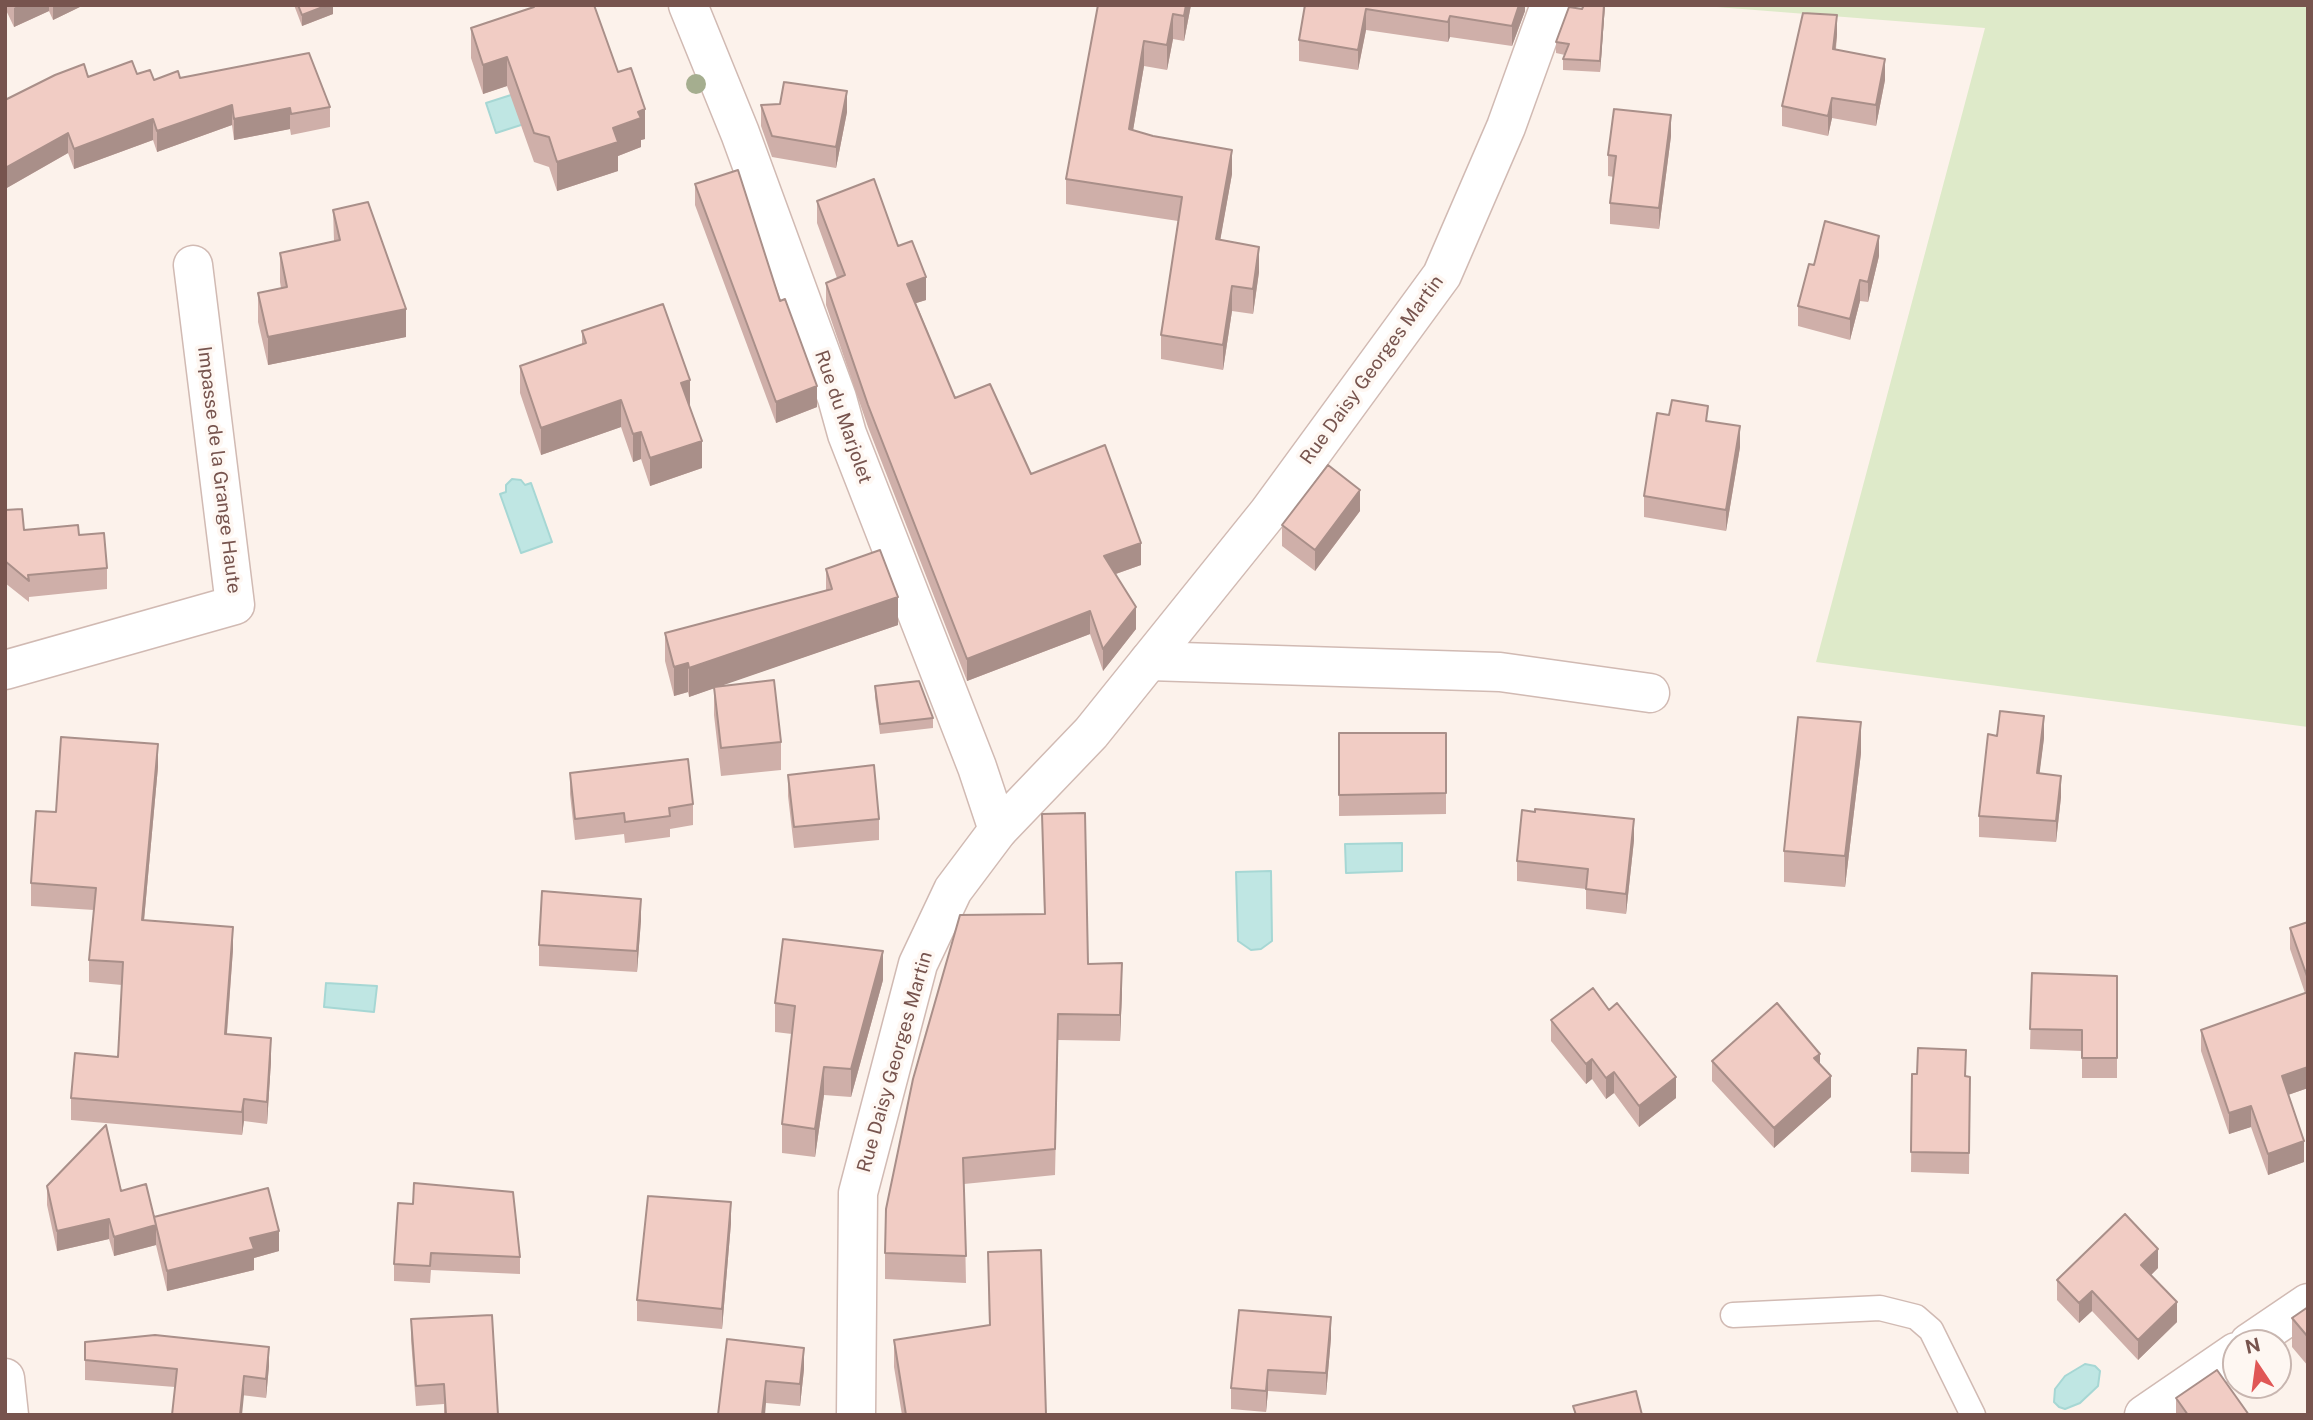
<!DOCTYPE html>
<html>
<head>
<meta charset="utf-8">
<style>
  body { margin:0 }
  #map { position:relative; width:2313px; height:1420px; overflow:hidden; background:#fcf2eb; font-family:"Public Sans",sans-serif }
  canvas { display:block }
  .frame { position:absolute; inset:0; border:7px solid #77544e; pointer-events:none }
  .north { position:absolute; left:2222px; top:1329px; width:70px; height:70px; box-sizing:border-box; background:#fef7f2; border:2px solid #c8b6b0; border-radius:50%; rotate:347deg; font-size:19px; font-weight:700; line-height:28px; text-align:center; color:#77544e }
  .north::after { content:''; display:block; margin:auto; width:24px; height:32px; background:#e05756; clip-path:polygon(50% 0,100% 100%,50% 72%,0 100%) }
</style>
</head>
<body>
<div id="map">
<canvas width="2313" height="1420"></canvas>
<div class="frame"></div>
<div class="north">N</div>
</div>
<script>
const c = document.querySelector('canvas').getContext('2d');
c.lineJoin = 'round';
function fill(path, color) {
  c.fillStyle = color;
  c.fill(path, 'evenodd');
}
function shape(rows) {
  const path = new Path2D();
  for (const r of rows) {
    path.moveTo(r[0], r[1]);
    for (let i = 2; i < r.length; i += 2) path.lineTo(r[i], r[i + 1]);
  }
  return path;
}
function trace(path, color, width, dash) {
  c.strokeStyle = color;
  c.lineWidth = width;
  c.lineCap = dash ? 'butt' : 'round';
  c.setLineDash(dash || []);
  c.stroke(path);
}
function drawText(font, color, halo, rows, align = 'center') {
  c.font = font + ' "Public Sans",sans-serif';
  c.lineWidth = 7;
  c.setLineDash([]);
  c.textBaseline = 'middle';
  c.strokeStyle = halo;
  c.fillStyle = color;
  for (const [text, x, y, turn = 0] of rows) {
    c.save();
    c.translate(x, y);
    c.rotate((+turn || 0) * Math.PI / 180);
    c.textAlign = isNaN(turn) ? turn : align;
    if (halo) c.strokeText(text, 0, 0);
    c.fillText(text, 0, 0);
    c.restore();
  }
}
fill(shape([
  [1691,5,2308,5,2308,727,1816,662,1985,28]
]), '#deeac9');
const water = shape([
  [539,86,549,116,496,133,486,103,539,86],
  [512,479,521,480,525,485,531,483,552,542,521,553,500,494,506,492,506,485,512,479],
  [1402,843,1402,871,1346,873,1345,844,1402,843],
  [1271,871,1272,941,1261,949,1251,950,1238,941,1236,872,1271,871],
  [326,983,377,986,374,1012,324,1007,326,983],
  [2085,1364,2095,1366,2100,1371,2098,1386,2080,1403,2065,1409,2059,1407,2054,1402,2055,1389,2065,1376,2085,1364]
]);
fill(water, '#bfe6e3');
trace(water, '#a6d7d4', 2);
const service = shape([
  [1733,1315,1880,1308,1916,1317,1931,1330,1973,1415]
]);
const minor = shape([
  [688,5,740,133,837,398,847,434,977,767,998,830],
  [1149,661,1500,672,1650,693],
  [5,670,235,605,193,265],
  [2249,1343,2308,1303],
  [5,1378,9,1415],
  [2144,1415,2236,1352]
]);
const tertiary = shape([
  [856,1415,858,1193,918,964,953,890,998,830,1091,733,1268,513,1442,275,1506,127,1550,5]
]);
trace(service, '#d1bab3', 27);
trace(minor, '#d1bab3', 41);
trace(tertiary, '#d1bab3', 41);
trace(service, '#fff', 24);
trace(minor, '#fff', 38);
trace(tertiary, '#fff', 38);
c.fillStyle = '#a5ae8f';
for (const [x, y] of [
  [696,84]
]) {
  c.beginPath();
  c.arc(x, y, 10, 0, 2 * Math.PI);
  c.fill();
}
fill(shape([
  [5,5,84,5,53,20,49,11,14,27,5,8],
  [294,5,333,5,333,14,302,26],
  [532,5,594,5,618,72,645,139,641,140,641,147,618,156,618,171,557,191,549,167,534,162,507,86,483,94,471,58,471,28,532,8],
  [1098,5,1191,5,1184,41,1173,39,1167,70,1144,66,1133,130,1232,174,1220,240,1259,272,1253,314,1232,311,1223,370,1161,359,1161,335,1178,221,1066,204,1066,179],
  [1305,5,1525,5,1525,11,1512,46,1450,37,1448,42,1366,30,1358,70,1299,61,1299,40],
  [1584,5,1605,5,1600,72,1563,70,1563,59,1565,55,1556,53,1556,42,1582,9],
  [1837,35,1836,49,1885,80,1876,126,1832,118,1828,136,1782,126,1782,106],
  [137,74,154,80,180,78,330,107,330,127,291,135,290,129,234,140,232,125,157,152,153,140,74,169,68,153,5,189,88,77],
  [761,105,847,112,836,168,772,157,761,126],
  [1671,136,1659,229,1610,224,1610,203,1614,177,1608,176,1608,155],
  [695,184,780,301,817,407,776,423,695,205],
  [817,201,898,246,926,300,916,303,955,398,1031,474,1141,565,1116,574,1136,629,1103,671,1090,634,967,681,868,427,826,305,826,283,837,278,817,223],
  [333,210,406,337,268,365,258,322,258,293,281,288,280,282,280,253,334,241],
  [1879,256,1868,302,1860,301,1850,340,1798,326,1798,306],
  [582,331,690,408,702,468,650,486,641,459,633,462,621,427,541,455,520,393,520,366,582,344],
  [1708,421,1740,447,1726,531,1644,517,1644,496],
  [5,510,24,530,79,535,107,568,107,589,29,597,29,602,5,583],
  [1360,511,1315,571,1282,546,1282,525],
  [826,569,898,625,719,686,781,742,781,770,721,776,714,715,714,688,689,697,688,692,674,696,665,661,665,633,826,591],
  [875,686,933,718,933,728,880,734,875,697],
  [1339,733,1446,733,1446,814,1339,816],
  [1997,736,2044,738,2039,774,2061,797,2056,842,1979,837,1979,816],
  [1861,753,1845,887,1784,882,1784,851],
  [158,767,144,920,233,949,227,1034,271,1061,267,1124,244,1121,242,1135,71,1120,71,1098,118,1057,122,985,89,982,89,960,94,910,31,906,31,883,56,812],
  [570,773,693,804,693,825,670,829,670,837,625,843,624,834,575,840,570,794],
  [788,775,879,819,879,840,794,848,788,796],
  [1042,814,1088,964,1122,990,1120,1041,1058,1040,1055,1175,964,1184,966,1283,885,1279,885,1253,1044,914],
  [1634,840,1626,914,1586,909,1586,889,1517,881,1517,861],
  [641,920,637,972,539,966,539,945],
  [2308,922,2308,1088,2288,1095,2304,1162,2268,1175,2251,1127,2229,1134,2201,1051,2201,1030,2305,993,2290,949,2290,928],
  [2032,973,2117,976,2117,1078,2082,1078,2082,1051,2030,1049],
  [883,980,851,1097,824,1095,815,1157,782,1153,782,1124,792,1034,775,1032,775,1003],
  [1551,1020,1676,1098,1639,1127,1614,1093,1606,1099,1592,1079,1586,1084,1551,1041],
  [1712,1061,1831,1097,1774,1148,1712,1081],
  [1912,1074,1970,1077,1969,1174,1911,1172],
  [47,1186,121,1191,154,1218,279,1251,254,1258,254,1270,167,1291,156,1245,114,1256,109,1239,57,1251,47,1205],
  [398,1203,520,1257,520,1274,431,1270,430,1283,394,1281,394,1264],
  [731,1223,722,1329,637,1321,637,1300],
  [988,1252,1046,1415,902,1415,894,1367,894,1340,989,1325],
  [2158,1268,2151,1275,2177,1322,2138,1360,2092,1311,2079,1323,2057,1300,2057,1280],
  [2308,1307,2308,1366,2292,1347,2292,1318],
  [411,1319,498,1415,444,1415,444,1404,416,1406,411,1340],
  [1331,1338,1326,1395,1268,1391,1266,1412,1231,1409,1231,1388],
  [727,1339,804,1369,800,1406,766,1403],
  [85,1342,269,1366,266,1398,175,1387,85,1380],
  [2176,1398,2249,1415,2176,1415]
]), '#cfafa9');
fill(shape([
  [19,5,49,5,49,11,14,27,14,8],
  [53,5,84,5,53,20],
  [328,5,333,5,333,14,302,26,302,15],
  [1186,5,1191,5,1184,41,1184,16],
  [1519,5,1525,5,1525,11,1512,46,1512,26],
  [1604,5,1605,5,1600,72,1600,61],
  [1366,9,1366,30,1358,70,1358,50],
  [1173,14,1173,39,1167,70,1167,45],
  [1837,15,1837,35,1833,69,1833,49],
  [1450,16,1450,37,1448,42,1448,22],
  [1144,41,1144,66,1129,154,1129,129],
  [507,57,507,86,483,94,483,65],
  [1885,59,1885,80,1876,126,1876,105],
  [847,91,847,112,836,168,836,147],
  [1832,98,1832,118,1828,136,1828,116],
  [232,105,232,125,157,152,157,131],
  [290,108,290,129,234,140,234,119],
  [645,109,645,139,641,140,641,147,618,156,618,171,557,191,557,162,638,112],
  [1671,115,1671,136,1659,229,1659,208],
  [153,119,153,140,74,169,74,149],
  [68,133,68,153,5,189,5,168],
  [1232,150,1232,174,1216,264,1216,239],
  [1879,236,1879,256,1868,302,1868,282],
  [1259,247,1259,272,1253,314,1253,289],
  [926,277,926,300,907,306,907,284],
  [1860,280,1860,301,1850,340,1850,319],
  [1232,286,1232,311,1223,370,1223,345],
  [406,309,406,337,268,365,268,337],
  [690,380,690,408,681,383],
  [817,386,817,407,776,423,776,402],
  [621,400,621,427,541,455,541,428],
  [1740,426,1740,447,1726,531,1726,510],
  [641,432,641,459,633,462,633,434],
  [702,441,702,468,650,486,650,458],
  [1360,490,1360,511,1315,571,1315,550],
  [1141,543,1141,565,1104,578,1104,556],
  [898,597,898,625,689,697,689,668],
  [1136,607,1136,629,1103,671,1103,649],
  [1090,611,1090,634,967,681,967,659],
  [688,663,688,692,674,696,674,667],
  [2044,716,2044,738,2037,794,2037,773],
  [1861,722,1861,753,1845,887,1845,856],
  [158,744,158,767,142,942,142,920],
  [2061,776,2061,797,2056,842,2056,821],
  [1634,819,1634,840,1626,914,1626,894],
  [641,899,641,920,637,972,637,951],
  [233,927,233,949,225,1057,225,1034],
  [883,951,883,980,851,1097,851,1069],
  [1122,963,1122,990,1120,1041,1120,1015],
  [271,1038,271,1061,267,1124,267,1102],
  [1820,1054,1820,1074,1814,1058],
  [1592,1059,1592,1079,1586,1084,1586,1064],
  [824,1067,824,1095,815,1157,815,1129],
  [2308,1067,2308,1088,2282,1097,2282,1076],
  [1614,1072,1614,1093,1606,1099,1606,1078],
  [1831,1076,1831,1097,1774,1148,1774,1128],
  [1676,1077,1676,1098,1639,1127,1639,1106],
  [244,1099,244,1121,242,1135,242,1112],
  [2251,1106,2251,1127,2229,1134,2229,1113],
  [2304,1141,2304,1162,2268,1175,2268,1154],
  [731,1202,731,1223,722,1329,722,1309],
  [109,1219,109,1239,57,1251,57,1231],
  [156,1225,156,1245,114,1256,114,1237],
  [279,1231,279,1251,254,1258,254,1270,167,1291,167,1271,250,1238],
  [2158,1249,2158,1268,2141,1285,2141,1265],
  [2092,1291,2092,1311,2079,1323,2079,1303],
  [2177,1302,2177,1322,2138,1360,2138,1340],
  [1331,1317,1331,1338,1326,1395,1326,1373],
  [269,1347,269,1366,266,1398,266,1379],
  [804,1348,804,1369,800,1406,800,1384],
  [1268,1370,1268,1391,1266,1412,1266,1391],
  [244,1376,244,1395,242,1415,240,1415],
  [766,1381,766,1403,765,1415,762,1415]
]), '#a98f89');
const building = shape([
  [298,5,328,5,302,15,298,5],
  [534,5,594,5,618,72,631,68,645,109,638,112,641,118,613,128,618,142,557,162,549,137,534,133,507,57,483,65,471,28,534,7,534,5],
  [1098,5,1186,5,1184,16,1173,14,1167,45,1144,41,1129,129,1153,136,1232,150,1216,239,1259,247,1253,289,1232,286,1223,345,1161,335,1182,197,1066,179,1098,5],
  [1305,5,1519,5,1512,26,1450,16,1448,22,1366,9,1358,50,1299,40,1305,5],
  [1584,5,1604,5,1600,61,1563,59,1569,44,1556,42,1569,7,1582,9,1584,5],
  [1803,13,1837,15,1833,49,1885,59,1876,105,1832,98,1828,116,1782,106,1803,13],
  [309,53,330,107,291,114,290,108,234,119,232,105,157,131,153,119,74,149,68,133,5,168,5,100,55,75,84,64,88,77,132,61,137,74,150,70,154,80,178,71,180,78,309,53],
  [784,82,847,91,836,147,772,136,761,105,780,104,784,82],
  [1614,109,1671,115,1659,208,1610,203,1616,156,1608,155,1614,109],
  [738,170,780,301,785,299,817,386,776,402,695,184,738,170],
  [874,179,898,246,912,241,926,277,907,284,955,398,990,384,1031,474,1105,445,1141,543,1104,556,1136,607,1103,649,1090,611,967,659,868,405,826,283,845,275,817,201,874,179],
  [368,202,406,309,268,337,258,293,287,287,280,253,340,240,333,210,368,202],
  [1825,221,1879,236,1868,282,1860,280,1850,319,1798,306,1809,264,1814,265,1825,221],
  [663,304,690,380,681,383,702,441,650,458,641,432,633,434,621,400,541,428,520,366,586,343,582,331,663,304],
  [1672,400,1708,406,1706,421,1740,426,1726,510,1644,496,1657,413,1669,415,1672,400],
  [1328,465,1360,490,1315,550,1282,525,1328,465],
  [22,509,24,530,78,525,79,535,104,533,107,568,28,575,29,581,5,561,5,510,22,509],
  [880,550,898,597,689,668,688,663,674,667,665,633,832,589,826,569,880,550],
  [774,680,781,742,721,748,714,687,774,680],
  [919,681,933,718,880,724,875,686,919,681],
  [2000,711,2044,716,2037,773,2061,776,2056,821,1979,816,1988,734,1997,736,2000,711],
  [1798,717,1861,722,1845,856,1784,851,1798,717],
  [1339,733,1446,733,1446,793,1339,795,1339,733],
  [61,737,158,744,142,920,233,927,225,1034,271,1038,267,1102,244,1099,242,1112,71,1098,75,1053,118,1057,123,962,89,960,96,888,31,883,36,811,56,812,61,737],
  [688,759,693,804,669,808,670,816,625,822,624,813,575,819,570,773,688,759],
  [874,765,879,819,794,827,788,775,874,765],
  [1535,809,1634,819,1626,894,1586,889,1588,869,1517,861,1522,810,1535,812,1535,809],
  [1085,813,1088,964,1122,963,1120,1015,1058,1014,1055,1149,963,1158,966,1256,885,1253,886,1209,913,1079,960,915,1045,914,1042,814,1085,813],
  [542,891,641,899,637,951,539,945,542,891],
  [2308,922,2308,979,2290,928,2308,922],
  [783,939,883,951,851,1069,824,1067,815,1129,782,1124,795,1006,775,1003,783,939],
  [2032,973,2117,976,2117,1058,2082,1058,2082,1030,2030,1029,2032,973],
  [1593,988,1609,1010,1617,1003,1676,1077,1639,1106,1614,1072,1606,1078,1592,1059,1586,1064,1551,1020,1593,988],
  [2308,992,2308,1067,2282,1076,2304,1141,2268,1154,2251,1106,2229,1113,2201,1030,2308,992],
  [1777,1003,1820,1054,1814,1058,1831,1076,1774,1128,1712,1061,1777,1003],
  [1918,1048,1966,1050,1965,1076,1970,1077,1969,1153,1911,1152,1912,1074,1917,1074,1918,1048],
  [106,1125,121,1191,146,1184,156,1225,114,1237,109,1219,57,1231,47,1186,106,1125],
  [414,1183,513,1192,520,1257,431,1253,430,1266,394,1264,398,1203,413,1204,414,1183],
  [268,1188,279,1231,250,1238,254,1249,167,1271,154,1217,268,1188],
  [648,1196,731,1202,722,1309,637,1300,648,1196],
  [2125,1214,2158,1249,2141,1265,2177,1302,2138,1340,2092,1291,2079,1303,2057,1280,2125,1214],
  [1041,1250,1046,1415,906,1415,894,1340,990,1325,988,1252,1041,1250],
  [2308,1307,2308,1337,2292,1318,2308,1307],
  [1239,1310,1331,1317,1326,1373,1268,1370,1266,1391,1231,1388,1239,1310],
  [492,1315,498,1415,446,1415,444,1384,416,1386,411,1319,492,1315],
  [155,1335,269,1347,266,1379,244,1376,240,1415,172,1415,177,1369,85,1360,85,1342,155,1335],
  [727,1339,804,1348,800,1384,766,1381,762,1415,718,1415,727,1339],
  [2217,1370,2249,1415,2188,1415,2176,1398,2217,1370],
  [1636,1391,1642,1415,1576,1415,1573,1406,1636,1391]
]);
fill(building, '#f1ccc4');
trace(building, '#a98f89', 2);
drawText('19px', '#77544e', '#fef7f2', [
  ["Rue Daisy Georges Martin",1372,370,-54],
  ["Rue du Marjolet",843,417,71],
  ["Impasse de la Grange Haute",219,470,83],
  ["Rue Daisy Georges Martin",895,1062,-74]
]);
</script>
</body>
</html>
